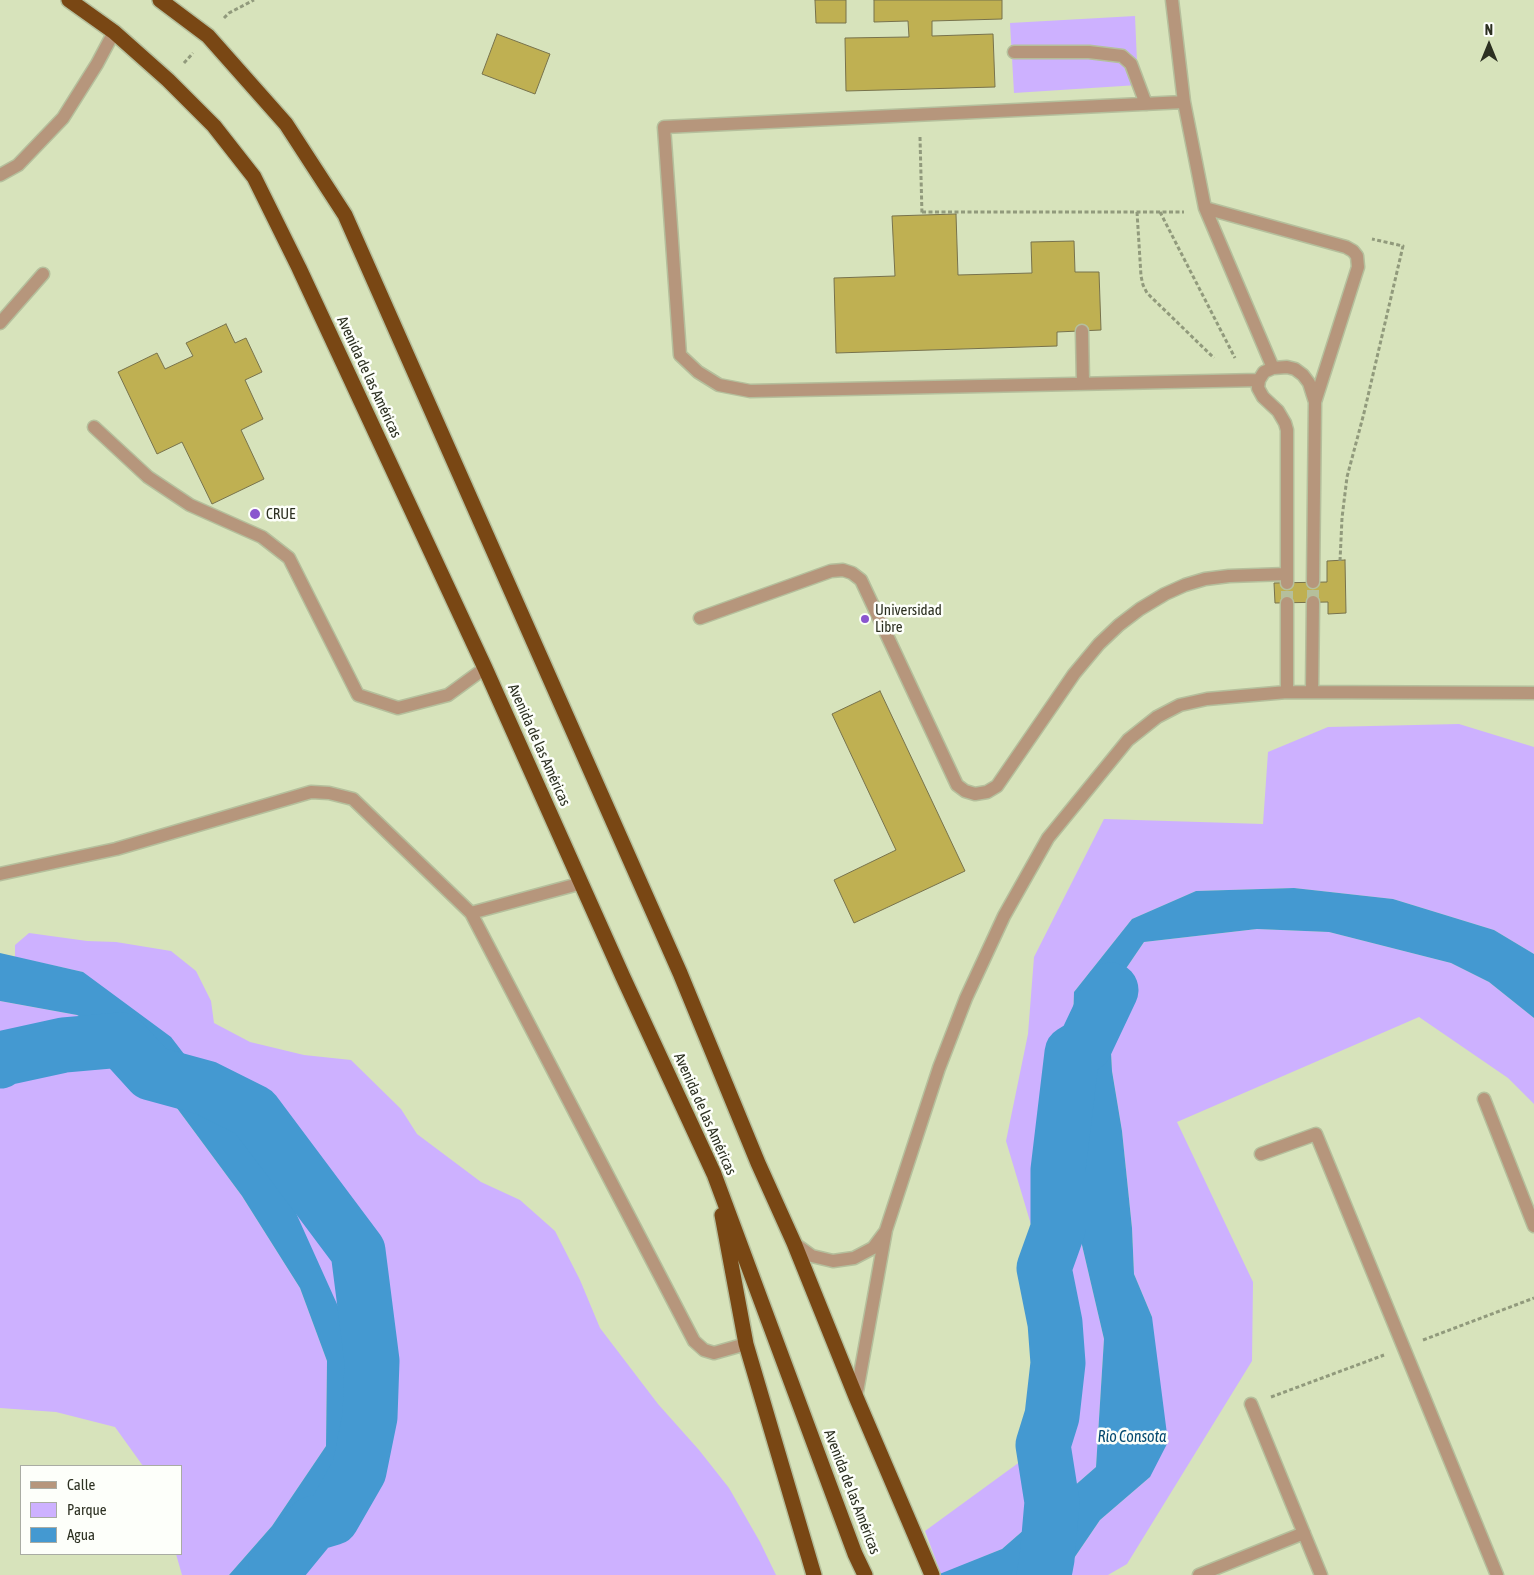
<!DOCTYPE html>
<html>
<head>
<meta charset="utf-8">
<style>
  body { margin:0 }
  #map { position:relative; width:1534px; height:1575px; overflow:hidden; background:#d7e3bb; font-family:"Asap Condensed",sans-serif }
  canvas { display:block }
  .legend { position:absolute; left:20px; top:1465px; width:162px; height:90px; box-sizing:border-box; background:#fdfffa; border:1px solid #a9aca3; margin:0; padding:6px 9px; list-style:none; font-size:15px; color:#2c3021 }
  .legend li { display:flex; align-items:center; gap:10px; height:25px }
  .legend b { width:25px; border:1px solid #a9aca3 }
  .north { position:absolute; left:1464px; top:20px; width:50px; height:50px; -webkit-text-stroke:4px #fdfffa; paint-order:stroke; rotate:0deg; font-size:14px; font-weight:700; line-height:20px; text-align:center; color:#2c3021 }
  .north::after { content:''; display:block; margin:auto; width:18px; height:22px; background:#2c3021; clip-path:polygon(50% 0,100% 100%,50% 72%,0 100%) }
</style>
</head>
<body>
<div id="map">
<canvas width="1534" height="1575"></canvas>
<ul class="legend">
<li><b style="height:6px;background:#b6967c"></b>Calle</li>
<li><b style="height:14px;background:#cdb1ff"></b>Parque</li>
<li><b style="height:14px;background:#4499d1"></b>Agua</li>
</ul>
<div class="north">N</div>
</div>
<script>
const c = document.querySelector('canvas').getContext('2d');
c.lineJoin = 'round';
function fill(path, color) {
  c.fillStyle = color;
  c.fill(path, 'evenodd');
}
function shape(rows) {
  const path = new Path2D();
  for (const r of rows) {
    path.moveTo(r[0], r[1]);
    for (let i = 2; i < r.length; i += 2) path.lineTo(r[i], r[i + 1]);
  }
  return path;
}
function trace(path, color, width, dash) {
  c.strokeStyle = color;
  c.lineWidth = width;
  c.lineCap = dash ? 'butt' : 'round';
  c.setLineDash(dash || []);
  c.stroke(path);
}
function drawText(font, color, halo, rows, align = 'center') {
  c.font = font + ' "Asap Condensed",sans-serif';
  c.lineWidth = 5;
  c.setLineDash([]);
  c.textBaseline = 'middle';
  c.strokeStyle = halo;
  c.fillStyle = color;
  for (const [text, x, y, turn = 0] of rows) {
    c.save();
    c.translate(x, y);
    c.rotate((+turn || 0) * Math.PI / 180);
    c.textAlign = isNaN(turn) ? turn : align;
    if (halo) c.strokeText(text, 0, 0);
    c.fillText(text, 0, 0);
    c.restore();
  }
}
fill(shape([
  [1135,16,1138,85,1014,93,1010,23],
  [1459,724,1534,747,1534,954,1494,930,1393,899,1294,888,1196,891,1132,919,1074,992,1072,1053,1073,1173,1078,1228,1104,1339,1096,1467,1002,1549,941,1574,925,1531,1043,1445,1058,1363,1044,1268,1006,1141,1028,1034,1034,957,1104,819,1263,824,1268,752,1328,727],
  [1257,929,1329,932,1451,963,1489,982,1534,1018,1534,1104,1508,1078,1419,1017,1177,1122,1253,1282,1252,1361,1127,1564,1108,1575,1058,1575,1066,1570,1100,1520,1150,1477,1152,1317,1134,1274,1132,1228,1122,1131,1112,1071,1108,995,1144,942],
  [29,933,87,941,116,942,171,951,196,971,211,1001,214,1023,250,1042,304,1055,351,1060,401,1109,417,1134,481,1182,520,1200,555,1231,580,1280,600,1328,658,1404,699,1450,729,1488,760,1542,776,1575,273,1575,276,1568,332,1518,355,1344,83,972,15,957,15,945],
  [0,1001,77,1015,121,1040,151,1073,242,1196,300,1288,327,1361,326,1446,272,1526,229,1575,182,1575,176,1554,181,1554,181,1466,143,1466,115,1427,56,1412,0,1408]
]), '#cdb1ff');
fill(shape([
  [1294,888,1393,899,1494,930,1534,954,1534,1018,1489,982,1451,963,1329,932,1257,929,1144,942,1108,995,1112,1071,1122,1131,1132,1228,1134,1274,1152,1317,1168,1442,1150,1477,1100,1520,1066,1570,1058,1575,937,1575,1002,1549,1096,1467,1104,1339,1078,1228,1073,1173,1072,1053,1074,992,1132,919,1196,891],
  [0,953,83,972,171,1037,282,1182,355,1344,370,1417,359,1471,332,1518,276,1568,273,1575,229,1575,272,1526,326,1446,327,1361,300,1288,242,1196,151,1073,121,1040,77,1015,0,1001]
]), '#4499d1');
trace(shape([
  [0,1061,4,1058,64,1045,121,1040,151,1073,206,1088,254,1112,358,1251,372,1361,370,1417,359,1471,332,1518,312,1524,276,1568,278,1575],
  [1044,1575,1047,1559,1052,1502,1043,1445,1052,1416,1058,1363,1055,1323,1044,1268,1058,1229,1058,1170,1072,1053,1085,1045,1111,990]
]), '#4499d1', 55);
const building = shape([
  [815,0,846,0,846,23,816,23,815,0],
  [874,0,1002,0,1002,19,932,21,932,36,993,34,995,87,846,91,845,38,909,37,908,21,874,22,874,0],
  [497,34,550,54,535,94,482,74,497,34],
  [956,214,958,275,1032,273,1031,242,1074,241,1075,272,1099,272,1101,330,1057,332,1057,346,836,353,834,278,895,276,892,216,956,214],
  [226,324,235,343,246,338,262,372,245,380,263,419,241,430,264,479,212,504,182,442,157,454,118,372,157,353,165,369,193,356,186,343,226,324],
  [1345,560,1346,613,1328,614,1328,602,1275,603,1274,583,1327,582,1327,561,1345,560],
  [880,691,965,871,854,923,834,880,896,850,832,714,880,691]
]);
fill(building, '#bfb052');
trace(building, '#77724c', 1);
trace(shape([
  [1313,602,1313,582],
  [1287,603,1287,583]
]), '#b5bf9c', 12, [12, 6]);
const minor = shape([
  [1172,0,1184,102,1205,208,1273,368],
  [1014,52,1089,52,1122,56,1131,64,1146,104],
  [1184,102,664,127,680,355,698,372,719,385,750,391,1259,380],
  [0,175,18,165,63,118,97,64,114,32],
  [1205,208,1346,247,1353,251,1357,256,1358,267,1315,402],
  [0,323,43,274],
  [1082,331,1083,383],
  [94,427,148,477,190,505,262,537,289,558,358,695,398,708,448,695,485,668],
  [1287,583,1287,430,1285,423,1278,411,1263,397,1258,388,1259,380,1264,372,1273,368,1287,367,1295,369,1303,375,1309,383,1315,402,1313,582],
  [1287,603,1287,692],
  [700,618,831,571,843,570,852,573,861,580,957,785,965,791,975,794,987,792,997,786,1074,674,1099,644,1119,625,1140,609,1165,594,1185,585,1205,579,1229,576,1287,574],
  [1312,692,1313,602],
  [0,874,116,849,311,792,329,793,353,799,471,913],
  [582,883,471,913,694,1341,704,1350,714,1353,746,1344],
  [1484,1099,1534,1226],
  [1261,1154,1316,1134,1497,1575],
  [794,1243,812,1256,833,1261,854,1258,873,1248,885,1232],
  [856,1397,886,1230,939,1068,966,998,1004,916,1048,838,1128,740,1157,717,1180,705,1207,699,1287,692,1534,693],
  [1251,1404,1321,1575],
  [1199,1575,1304,1533]
]);
const highway = shape([
  [69,0,114,32,168,80,214,126,254,177,299,268,485,668,623,977,714,1174,855,1554,865,1575],
  [160,0,208,36,286,124,345,215,680,973,758,1163,794,1243,856,1397,932,1575],
  [722,1215,746,1344,814,1575]
]);
trace(minor, '#b5bf9c', 15);
trace(highway, '#b5bf9c', 18);
trace(shape([
  [224,18,229,13,254,0],
  [184,63,193,53],
  [920,137,922,215],
  [922,212,1184,212],
  [1137,212,1141,276,1143,285,1147,293,1214,358],
  [1160,212,1235,358],
  [1340,561,1342,518,1347,477,1364,413,1403,246,1372,239],
  [1423,1340,1534,1298],
  [1271,1397,1384,1355]
]), '#919a7c', 3, [4, 2.5]);
trace(minor, '#b6967c', 12);
trace(highway, '#794714', 15);
for (const [x, y, r, color] of [
  [255,514,6,"#8a56ce"],
  [865,619,5,"#8a56ce"]
]) {
  const dot = new Path2D();
  dot.arc(x, y, r, 0, 2 * Math.PI);
  c.fillStyle = color;
  c.fill(dot);
  trace(dot, '#fdfffa', 2);
}
drawText('15px', '#2c3021', '#fdfffa', [
  ["Avenida de las Américas",369,377,65],
  ["Avenida de las Américas",539,745,66],
  ["Avenida de las Américas",705,1114,66],
  ["Avenida de las Américas",852,1492,69]
]);
drawText('15px', '#2c3021', '#fdfffa', [
  ["CRUE",266,514],
  ["Universidad",875,610],
  ["Libre",875,627]
], 'left');
drawText('italic 16px', '#054a70', '#fdfffa', [
  ["Rio Consota",1132,1437]
]);
</script>
</body>
</html>
